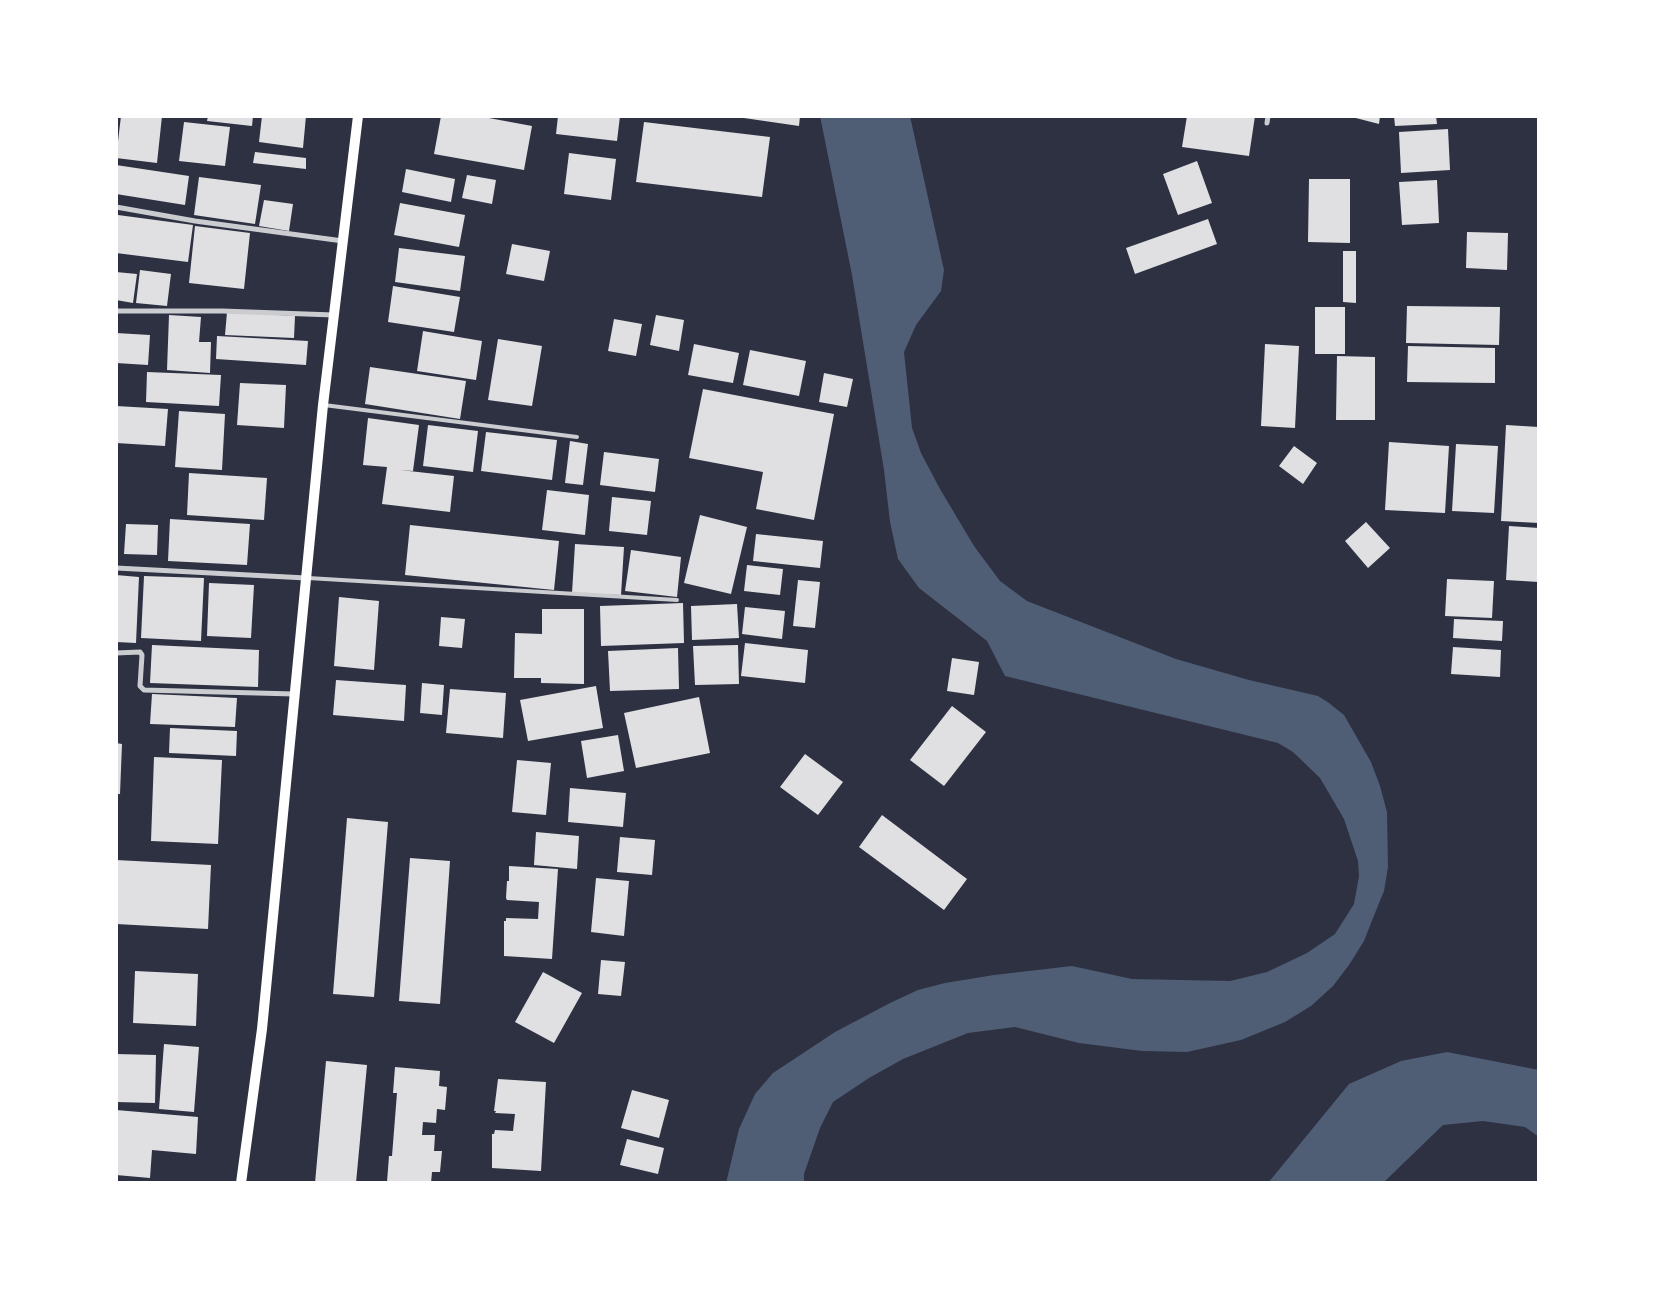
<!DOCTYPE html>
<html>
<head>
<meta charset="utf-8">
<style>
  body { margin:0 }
  #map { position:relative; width:1655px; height:1299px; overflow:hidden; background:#2d3142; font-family:"Golos Text",sans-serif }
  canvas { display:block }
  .frame { position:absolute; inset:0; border:118px solid #fff; pointer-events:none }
</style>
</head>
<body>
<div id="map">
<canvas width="1655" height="1299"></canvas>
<div class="frame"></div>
</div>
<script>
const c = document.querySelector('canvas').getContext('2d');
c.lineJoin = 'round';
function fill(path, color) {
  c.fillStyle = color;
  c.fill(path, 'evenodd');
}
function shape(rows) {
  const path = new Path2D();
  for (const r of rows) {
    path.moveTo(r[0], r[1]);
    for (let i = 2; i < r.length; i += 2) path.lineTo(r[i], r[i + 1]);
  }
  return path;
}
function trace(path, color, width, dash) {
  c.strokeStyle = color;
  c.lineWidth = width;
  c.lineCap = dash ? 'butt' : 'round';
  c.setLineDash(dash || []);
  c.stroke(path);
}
fill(shape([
  [820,116,910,116,944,270,941,291,916,325,904,352,912,428,921,453,940,489,974,546,1000,581,1027,601,1176,659,1249,680,1318,696,1329,703,1344,715,1371,762,1380,786,1387,812,1388,867,1384,891,1373,918,1364,941,1349,965,1333,986,1311,1006,1285,1022,1241,1040,1187,1052,1142,1051,1079,1043,1015,1027,968,1033,903,1059,869,1078,833,1102,820,1128,804,1174,804,1183,726,1183,739,1129,755,1094,773,1073,835,1032,890,1003,918,990,945,983,994,975,1072,966,1132,979,1230,981,1267,972,1307,953,1335,934,1354,904,1359,876,1358,861,1344,819,1320,778,1293,752,1278,743,1005,676,987,641,919,588,898,559,890,522,884,470,852,275],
  [1447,1052,1539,1070,1539,1137,1525,1127,1483,1121,1443,1125,1383,1183,1268,1183,1349,1084,1401,1061]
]), '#4f5d75');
fill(shape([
  [121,116,162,116,157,163,116,158],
  [208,116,253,116,252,126,207,121],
  [262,116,306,116,303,148,259,142],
  [441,116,478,116,532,126,524,170,434,154],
  [558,116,620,116,617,141,556,134],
  [730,116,800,116,799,126],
  [1187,116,1255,116,1249,156,1182,147],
  [1348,116,1380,116,1379,124],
  [1394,116,1436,116,1437,124,1395,126],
  [184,122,230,127,225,166,179,161],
  [644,122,770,137,762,197,636,182],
  [1448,129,1450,170,1401,173,1399,132],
  [255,152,306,158,306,169,253,163],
  [569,153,616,159,611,200,564,194],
  [1197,161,1212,203,1178,215,1163,174],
  [116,165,189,176,185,205,116,194],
  [406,169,455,179,451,202,402,192],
  [467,175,496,180,492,204,462,198],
  [199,177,261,185,255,224,194,215],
  [1309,179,1350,179,1350,243,1308,242],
  [1437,180,1439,223,1402,225,1399,182],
  [264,200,293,204,289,231,259,226],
  [400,203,465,215,459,247,394,235],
  [118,215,193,225,188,262,116,253],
  [1208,219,1217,244,1135,274,1126,248],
  [195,226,250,233,244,289,189,283],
  [1467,232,1508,233,1507,270,1466,268],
  [512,244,550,251,544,281,506,274],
  [399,248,465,256,460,291,395,282],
  [1343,251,1356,251,1356,303,1343,302],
  [140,270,171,274,167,306,136,303],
  [116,272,137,274,133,303,116,300],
  [393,286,460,297,454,332,388,322],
  [1407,306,1500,307,1499,345,1406,343],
  [1315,307,1345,307,1345,354,1315,354],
  [227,312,295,316,294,338,225,335],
  [169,315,201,317,199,342,211,342,210,373,167,370],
  [656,315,684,320,679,351,650,345],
  [614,319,642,324,636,356,608,351],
  [423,331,482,341,476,380,417,371],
  [116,333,150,335,148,365,116,363],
  [217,336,308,341,306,365,216,359],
  [498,339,542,346,532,406,488,400],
  [694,344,739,353,733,383,688,375],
  [1265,344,1299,346,1295,428,1261,426],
  [1408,346,1495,348,1495,383,1407,382],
  [750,350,806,361,799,396,743,385],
  [1337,356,1375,357,1375,420,1336,420],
  [370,367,466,381,460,419,365,404],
  [147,372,221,375,219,406,146,402],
  [824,373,853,379,847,407,819,402],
  [240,383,286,385,284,428,237,425],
  [703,389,834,414,814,520,756,509,763,472,689,458],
  [116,406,168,409,165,446,116,443],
  [179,411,225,414,222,470,175,467],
  [368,418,419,425,413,471,400,470,454,476,450,512,382,504,387,467,363,465],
  [428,425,478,431,473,472,423,466],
  [1506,425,1539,427,1539,523,1501,521],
  [486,432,557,440,552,480,481,471],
  [570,441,588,444,583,485,565,483],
  [1389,442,1449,446,1445,513,1385,510],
  [1456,444,1498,446,1494,513,1452,511],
  [1294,446,1317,463,1303,484,1279,466],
  [604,452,659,459,655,492,600,485],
  [189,473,267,478,264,520,187,515],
  [547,490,589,495,585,535,542,530],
  [612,497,651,501,647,535,609,531],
  [700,515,747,527,731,594,684,583],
  [170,519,250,524,247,565,168,561],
  [1366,522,1390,548,1368,568,1345,541],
  [126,524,158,525,157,555,124,554],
  [410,525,559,541,554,590,405,575],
  [1509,526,1539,528,1539,582,1506,580],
  [756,534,823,541,820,568,753,561],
  [575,544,624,547,621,595,572,593],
  [631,550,681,557,677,597,625,591],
  [747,565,783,569,780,595,744,591],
  [116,575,139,577,136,643,116,642],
  [144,576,204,578,201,641,141,638],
  [1447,579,1494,581,1492,618,1445,616],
  [798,580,820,582,815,628,793,626],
  [209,583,254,585,251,638,207,636],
  [339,597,379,601,374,670,334,666],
  [683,603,684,643,601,646,600,606],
  [737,604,739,638,692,640,691,606],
  [745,607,785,611,782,639,742,634],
  [542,609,584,609,584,684,541,683,541,678,514,678,515,633,542,634],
  [441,617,465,619,462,648,439,646],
  [1454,619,1503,621,1502,641,1453,638],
  [745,643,808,650,805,683,741,676],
  [152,645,259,650,258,687,150,683],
  [738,645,739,684,695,685,693,646],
  [1453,647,1501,650,1500,677,1451,674],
  [678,648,679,689,610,691,608,651],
  [952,658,979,662,974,695,947,691],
  [336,680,406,685,404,721,333,715],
  [422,683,444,685,442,715,420,713],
  [596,686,603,728,528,741,520,700],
  [450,689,506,693,503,738,446,733],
  [152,694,237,698,235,727,150,724],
  [699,697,710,753,636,768,624,713],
  [952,706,986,732,944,786,910,760],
  [170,728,237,731,236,756,169,753],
  [618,735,624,771,587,778,581,741],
  [116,743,122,744,120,794,116,794],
  [805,754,843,782,818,815,780,787],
  [154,757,222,760,218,844,151,841],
  [517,760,551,763,546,815,512,812],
  [570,788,626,793,623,827,568,822],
  [882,815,967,879,944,910,859,847],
  [347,818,388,822,374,997,333,994],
  [536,832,579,836,577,869,534,865],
  [620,837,655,840,652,875,617,872],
  [410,858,450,861,440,1004,399,1001],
  [116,860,211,865,208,929,116,924],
  [509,866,558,869,552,959,504,956,504,921,506,921,506,918,538,919,539,902,507,900,506,898,507,881,509,881],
  [596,878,629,881,624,936,591,932],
  [601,960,625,962,621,996,598,994],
  [135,971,198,974,196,1026,133,1023],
  [543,972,582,993,554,1043,515,1022],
  [164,1044,199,1047,194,1112,159,1109],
  [116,1054,156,1055,155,1103,116,1102],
  [326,1061,367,1065,356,1183,315,1183],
  [395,1067,440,1071,439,1086,447,1087,445,1110,437,1109,436,1123,423,1122,422,1135,435,1135,434,1151,442,1151,440,1172,432,1172,431,1183,387,1182,389,1156,392,1156,397,1093,393,1093],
  [498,1079,546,1082,541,1171,492,1168,492,1134,494,1134,495,1130,513,1131,515,1114,495,1113,496,1111,494,1111],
  [632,1090,669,1100,659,1138,621,1128],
  [116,1110,198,1117,196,1154,152,1150,150,1178,116,1175],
  [627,1139,664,1148,658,1174,620,1165]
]), '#e0e0e3');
trace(shape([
  [324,405,577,437],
  [308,578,677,600]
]), '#caccd0', 4);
trace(shape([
  [1267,123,1268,116],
  [116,207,195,221,343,241],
  [116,311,222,311,334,315],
  [116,568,306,578],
  [116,653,140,652,142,655,140,686,144,690,294,694]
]), '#caccd0', 5);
trace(shape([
  [241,1183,262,1029,323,405,358,116]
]), '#fff', 10);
</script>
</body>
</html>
